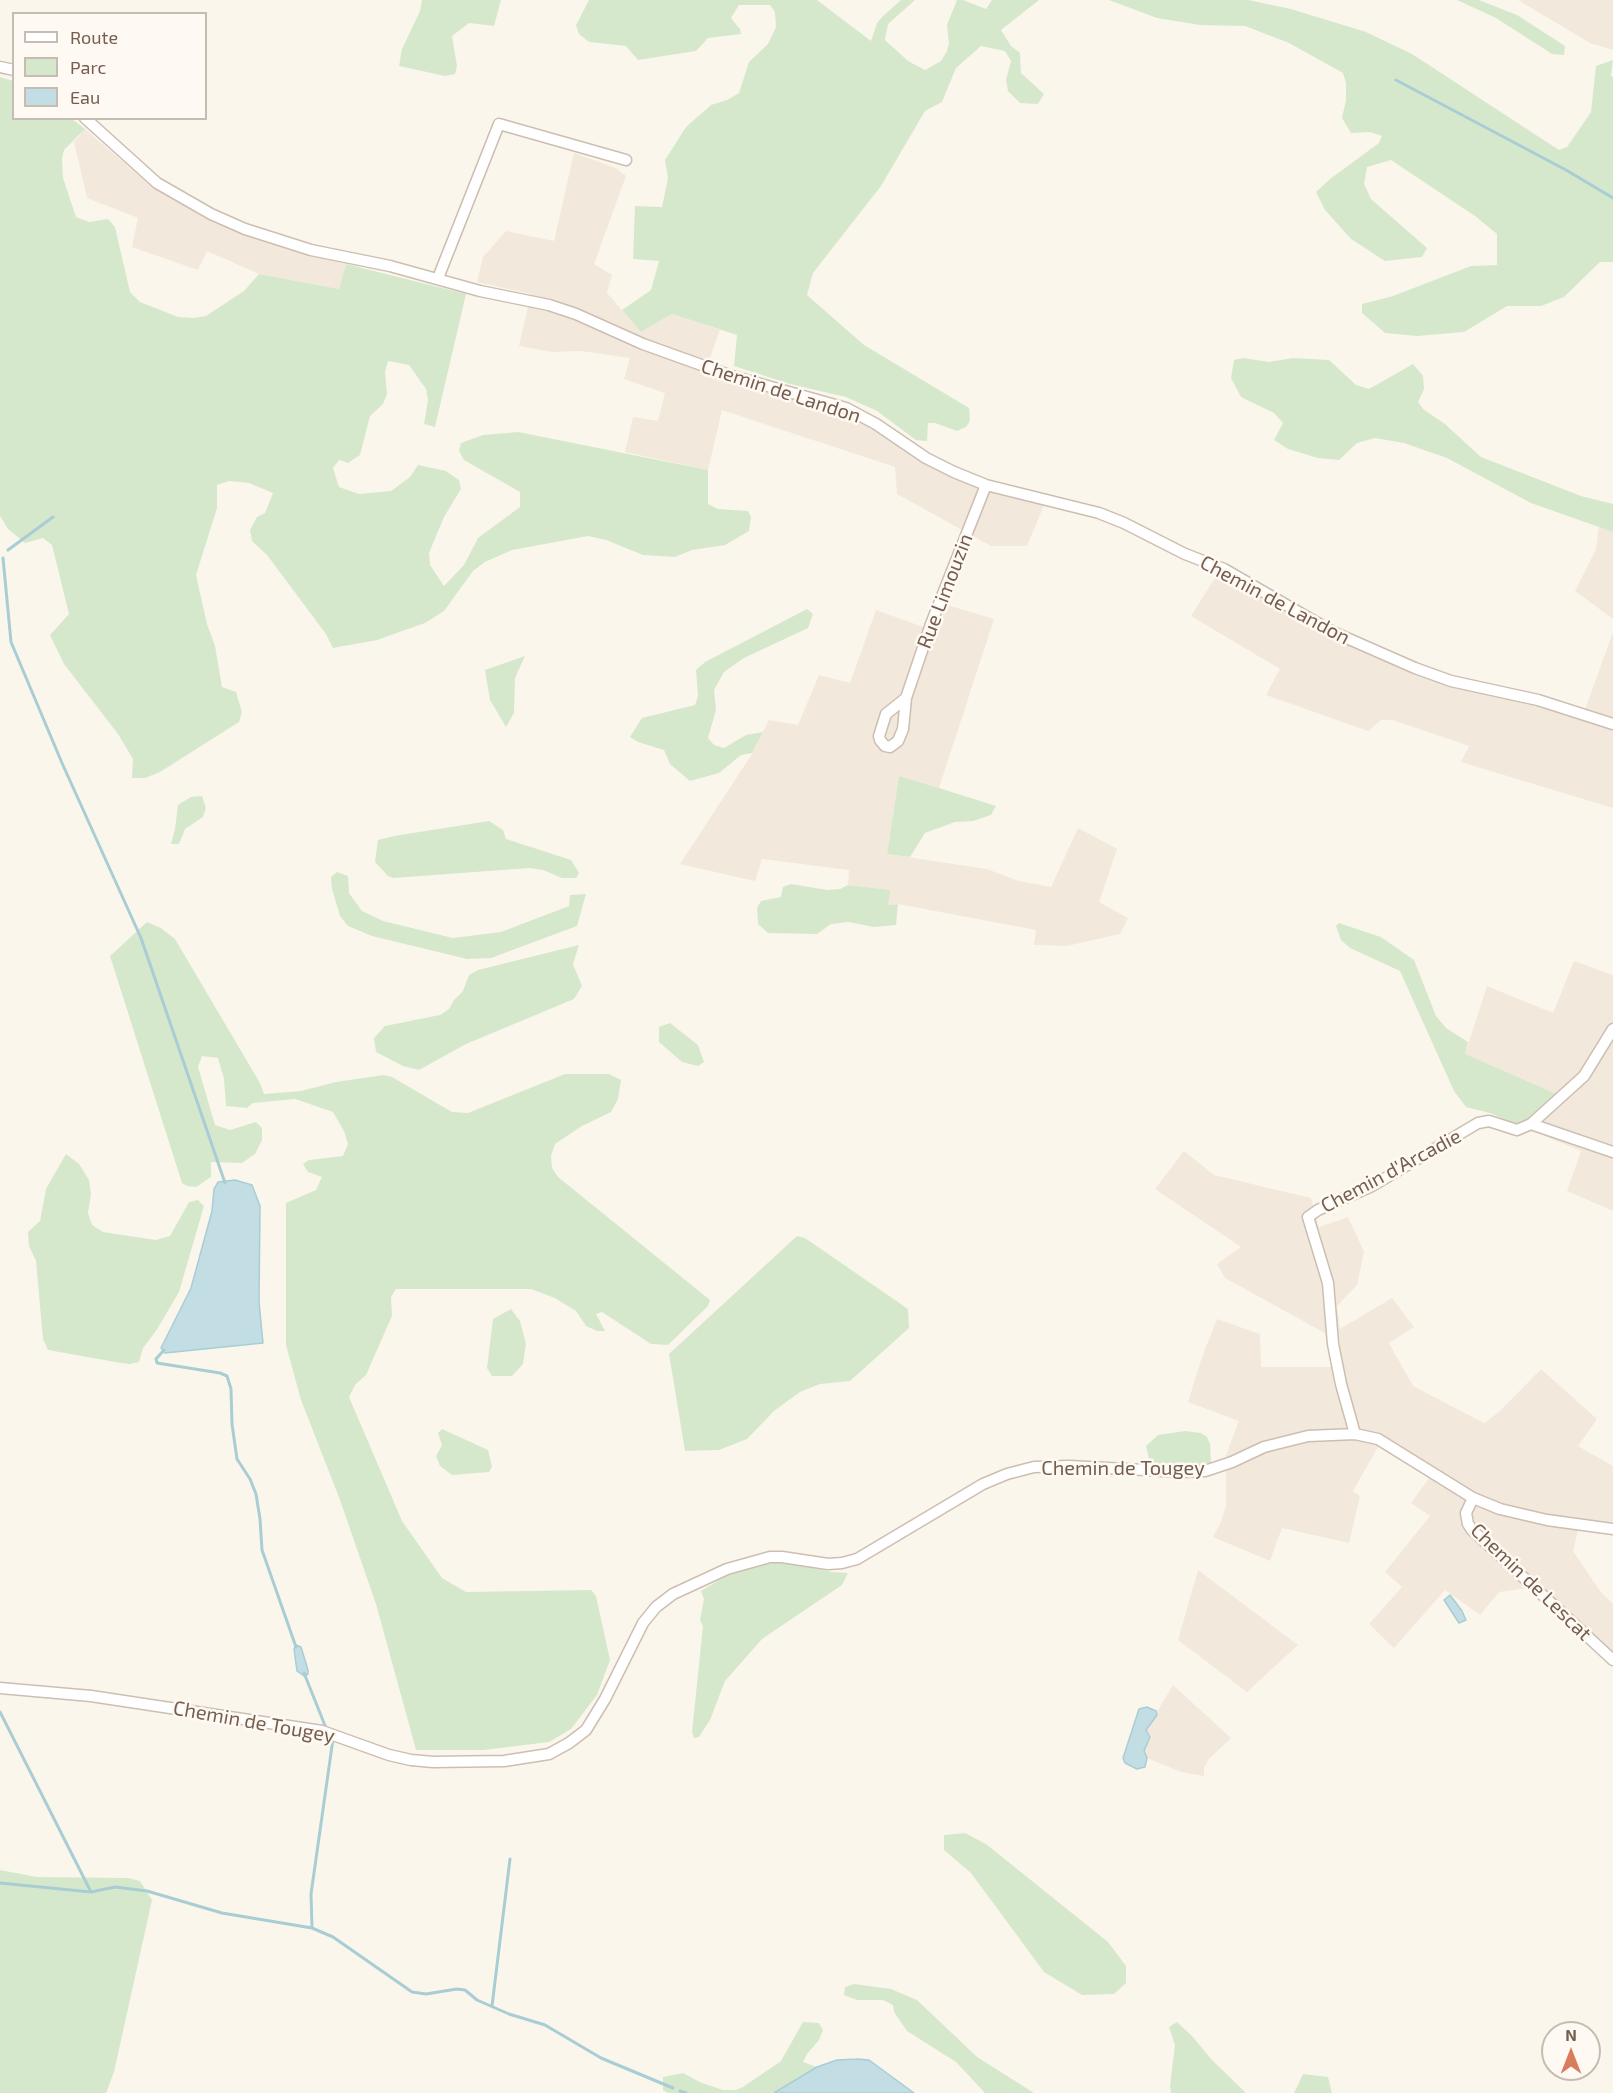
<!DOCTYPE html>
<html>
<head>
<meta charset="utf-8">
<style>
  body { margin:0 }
  #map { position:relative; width:1613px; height:2093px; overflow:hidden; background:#fbf6ec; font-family:"Exo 2",sans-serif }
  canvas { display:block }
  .legend { position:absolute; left:12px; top:12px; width:195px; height:108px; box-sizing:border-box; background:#fefaf3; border:2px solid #c7bcb2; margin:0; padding:8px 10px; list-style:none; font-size:18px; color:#755e50 }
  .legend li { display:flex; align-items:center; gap:12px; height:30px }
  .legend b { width:30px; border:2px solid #c7bcb2 }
  .north { position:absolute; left:1541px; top:2021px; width:60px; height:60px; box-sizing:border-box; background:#fefaf3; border:2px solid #c7bcb2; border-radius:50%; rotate:0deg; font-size:16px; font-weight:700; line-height:24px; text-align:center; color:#755e50 }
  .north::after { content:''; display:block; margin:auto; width:21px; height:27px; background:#d97c5e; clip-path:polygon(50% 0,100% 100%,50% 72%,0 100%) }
</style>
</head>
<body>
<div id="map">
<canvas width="1613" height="2093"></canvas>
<ul class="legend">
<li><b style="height:8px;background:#fff"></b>Route</li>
<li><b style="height:16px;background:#d6e8cb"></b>Parc</li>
<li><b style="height:16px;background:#c2dee4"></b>Eau</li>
</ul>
<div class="north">N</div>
</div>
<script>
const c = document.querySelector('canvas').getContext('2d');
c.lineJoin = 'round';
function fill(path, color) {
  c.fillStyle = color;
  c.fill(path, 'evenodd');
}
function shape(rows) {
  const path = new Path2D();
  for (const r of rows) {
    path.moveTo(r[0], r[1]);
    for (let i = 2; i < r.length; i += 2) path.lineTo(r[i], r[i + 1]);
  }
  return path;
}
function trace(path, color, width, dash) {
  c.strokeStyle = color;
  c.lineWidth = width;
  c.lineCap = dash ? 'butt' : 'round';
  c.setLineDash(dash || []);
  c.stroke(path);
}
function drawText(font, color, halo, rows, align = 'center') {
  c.font = font + ' "Exo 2",sans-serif';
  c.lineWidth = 5;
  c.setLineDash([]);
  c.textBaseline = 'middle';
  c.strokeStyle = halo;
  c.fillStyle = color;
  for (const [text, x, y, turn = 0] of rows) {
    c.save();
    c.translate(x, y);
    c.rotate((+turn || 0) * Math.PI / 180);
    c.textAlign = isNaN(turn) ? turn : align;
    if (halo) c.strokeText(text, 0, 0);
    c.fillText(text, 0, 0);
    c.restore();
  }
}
fill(shape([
  [1518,0,1613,0,1613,50,1590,43],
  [85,129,146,182,204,218,307,254,346,264,339,289,259,274,207,251,198,270,132,247,138,218,87,198,74,142],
  [574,153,616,168,626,176,594,264,612,275,607,293,641,332,672,314,720,330,705,372,768,392,844,410,906,449,1045,503,1027,546,991,546,897,494,895,467,722,410,708,470,625,452,633,417,658,421,665,393,624,379,630,358,581,351,552,352,519,346,531,294,477,282,483,257,506,231,554,241],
  [1599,526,1613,532,1613,619,1575,591,1596,549],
  [1220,570,1418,674,1539,703,1582,718,1613,632,1613,808,1461,762,1469,746,1393,720,1381,720,1368,731,1266,695,1280,669,1191,616],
  [947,605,994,619,939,788,899,776,887,854,987,869,1019,881,1051,887,1078,828,1117,849,1099,902,1128,918,1120,934,1067,946,1034,945,1036,930,898,904,888,905,889,890,848,885,849,870,762,859,755,881,680,864,752,754,769,720,798,725,819,675,850,683,876,610,937,632],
  [1574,961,1613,975,1613,1211,1567,1191,1581,1151,1520,1126,1465,1054,1487,986,1553,1013],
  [1184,1151,1214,1175,1311,1198,1319,1227,1348,1217,1364,1252,1357,1285,1337,1306,1340,1329,1392,1298,1414,1327,1389,1343,1413,1386,1484,1423,1499,1412,1541,1369,1597,1419,1578,1446,1613,1466,1613,1535,1578,1530,1573,1551,1600,1591,1613,1604,1613,1654,1528,1588,1499,1592,1480,1615,1445,1590,1394,1648,1369,1624,1402,1587,1385,1572,1430,1516,1411,1503,1429,1478,1378,1447,1353,1491,1360,1496,1349,1543,1282,1528,1270,1561,1213,1537,1221,1522,1226,1505,1226,1455,1239,1421,1188,1402,1202,1357,1217,1319,1260,1334,1261,1367,1331,1367,1325,1333,1225,1278,1217,1264,1241,1247,1155,1189],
  [1198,1570,1298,1645,1247,1692,1178,1640],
  [1173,1685,1231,1738,1209,1759,1204,1768,1204,1776,1181,1772,1147,1758,1144,1752,1150,1737,1146,1730]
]), '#f2e8db');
fill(shape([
  [422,0,501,0,494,26,469,23,452,36,457,66,455,74,445,76,399,66,402,49,420,11],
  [589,0,817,0,871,41,877,23,883,16,901,0,915,0,888,24,885,40,908,61,925,70,941,61,947,51,949,43,947,25,957,0,963,0,986,9,992,0,1039,0,1001,30,1011,46,1020,53,1021,73,1044,94,1038,104,1020,103,1008,91,1006,80,1011,61,1005,51,981,46,956,68,942,102,925,111,881,186,813,273,807,295,864,345,969,408,970,421,966,427,957,431,935,423,928,423,927,441,916,440,877,411,846,397,790,384,734,366,737,335,672,314,641,332,622,310,651,290,659,261,633,259,635,206,662,207,668,178,665,160,686,127,711,105,727,100,739,93,749,62,768,44,776,27,775,12,770,5,739,5,731,18,740,29,741,34,708,38,696,51,638,60,626,46,589,42,579,34,576,25],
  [1109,0,1248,0,1291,9,1366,32,1412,54,1559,150,1567,147,1591,112,1596,66,1613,60,1611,76,1613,77,1613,262,1600,262,1564,297,1541,306,1507,306,1464,332,1417,336,1385,333,1362,313,1362,304,1393,296,1471,266,1497,265,1497,234,1475,216,1391,160,1367,167,1364,184,1371,199,1427,248,1422,257,1385,261,1351,239,1325,210,1316,192,1330,179,1379,143,1382,136,1370,132,1351,133,1342,118,1346,100,1346,83,1343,73,1289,43,1245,26,1200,25,1157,18],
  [1457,0,1479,0,1517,15,1565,46,1564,55,1552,54,1496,18],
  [0,77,13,81,14,118,72,119,85,129,64,150,62,158,63,178,76,217,89,222,108,219,115,227,130,292,140,302,178,317,194,318,206,316,244,291,259,274,339,289,346,264,466,294,435,427,424,424,428,400,426,389,409,365,388,361,385,372,387,394,383,404,370,416,360,455,348,463,339,460,333,468,339,487,359,494,391,491,410,477,418,465,446,471,459,480,461,489,444,517,429,553,430,565,444,586,464,565,478,538,520,507,520,492,464,460,459,451,461,443,483,435,518,432,708,470,708,504,718,509,748,511,751,517,749,531,725,545,692,550,675,557,643,555,606,540,588,536,512,550,485,562,473,571,444,611,425,623,377,640,333,648,326,634,267,555,252,541,250,530,257,517,265,513,273,493,249,483,229,481,217,485,217,508,196,575,207,624,215,646,222,687,236,692,242,712,239,722,160,772,145,778,132,778,133,759,118,734,64,664,50,635,69,614,52,545,43,538,25,543,8,529,0,516],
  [1243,358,1269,362,1293,358,1329,360,1356,385,1369,389,1413,364,1423,376,1424,389,1418,402,1423,409,1445,424,1481,457,1581,496,1613,504,1613,532,1531,503,1447,458,1404,443,1375,438,1357,443,1339,460,1318,458,1288,449,1274,440,1283,423,1274,413,1241,397,1231,378,1234,360],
  [807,609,813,614,808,628,744,658,724,672,714,690,716,710,708,738,714,745,724,748,746,735,763,732,752,753,741,755,719,773,690,781,670,764,664,750,638,742,630,737,642,718,695,705,698,696,696,670,705,662],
  [525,656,515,678,514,713,506,727,490,700,485,670],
  [899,776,939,788,996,806,991,815,973,821,955,822,925,833,910,857,887,854],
  [202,796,206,808,203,817,185,829,179,844,171,844,175,829,178,805,191,797],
  [489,821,503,830,506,839,571,860,579,873,576,878,562,878,543,870,530,868,393,878,388,876,375,862,378,840,394,836],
  [337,872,348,876,349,893,362,911,383,921,453,938,501,932,569,906,570,895,586,894,577,926,491,958,467,959,372,936,348,926,340,916,332,889,331,877],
  [791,884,828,890,840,889,848,885,890,890,888,905,898,904,896,925,874,927,849,922,831,924,817,934,768,933,758,924,757,908,761,901,781,897,783,887],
  [147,922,161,928,175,939,260,1083,264,1094,301,1091,336,1082,384,1075,392,1077,452,1112,468,1113,565,1074,609,1074,621,1080,618,1099,611,1112,582,1126,555,1144,551,1156,552,1168,558,1177,710,1300,708,1306,668,1345,651,1344,602,1312,596,1314,605,1331,597,1331,586,1326,576,1311,555,1298,531,1289,396,1289,391,1297,392,1316,366,1375,355,1385,349,1397,402,1521,442,1578,466,1592,591,1590,596,1596,610,1660,597,1695,571,1729,549,1742,484,1750,416,1750,376,1604,340,1500,301,1400,286,1345,286,1203,316,1190,322,1177,308,1172,303,1164,309,1160,343,1156,348,1144,344,1131,333,1112,295,1099,253,1103,247,1108,226,1106,224,1079,218,1058,202,1056,198,1067,215,1125,230,1130,256,1122,262,1128,262,1140,255,1154,242,1163,211,1162,211,1177,196,1187,187,1186,182,1183,110,956],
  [1339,923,1381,937,1414,960,1436,1016,1446,1028,1468,1042,1465,1054,1556,1094,1531,1120,1520,1126,1490,1113,1466,1107,1454,1091,1400,971,1350,948,1341,940,1336,926],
  [579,945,573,964,582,986,574,999,466,1044,419,1070,403,1066,376,1052,374,1038,385,1026,440,1015,449,1009,454,1000,463,991,469,975,478,970],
  [670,1023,698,1045,704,1062,698,1066,682,1062,659,1042,659,1027],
  [66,1154,79,1164,89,1180,91,1194,88,1213,92,1225,103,1232,156,1240,170,1236,189,1202,198,1200,204,1206,179,1292,156,1331,143,1348,139,1362,130,1364,121,1363,48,1350,43,1339,36,1261,29,1246,28,1232,40,1221,46,1189],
  [797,1236,805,1238,908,1309,909,1328,850,1381,820,1384,800,1392,774,1411,747,1439,719,1450,685,1451,669,1354],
  [511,1309,520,1321,526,1344,523,1364,512,1376,492,1376,487,1368,493,1319],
  [442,1429,488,1450,492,1467,489,1472,452,1475,440,1466,436,1456,442,1445,438,1433],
  [1185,1431,1201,1433,1207,1437,1210,1444,1211,1464,1180,1467,1156,1465,1149,1459,1146,1446,1158,1435],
  [786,1562,832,1572,848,1573,842,1585,762,1639,725,1681,710,1720,699,1737,694,1738,692,1732,703,1626,700,1620,704,1599,701,1591,729,1574,764,1564],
  [965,1833,986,1844,1108,1942,1126,1966,1126,1983,1114,1994,1082,1995,1044,1972,971,1873,944,1850,944,1835],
  [0,1870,37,1877,128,1878,140,1881,152,1900,114,2072,106,2093,0,2093],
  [854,1984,891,1989,917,2000,977,2057,1034,2093,985,2093,956,2062,907,2031,894,2012,893,2005,883,2000,857,2000,844,1995,845,1987],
  [803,2022,819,2023,823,2030,819,2040,807,2054,803,2062,817,2067,774,2093,668,2093,663,2090,663,2077,683,2073,702,2083,723,2090,736,2090,743,2087,781,2061],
  [1177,2022,1192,2036,1212,2060,1246,2093,1171,2093,1170,2086,1175,2045,1169,2027],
  [1303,2074,1328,2077,1332,2093,1294,2093]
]), '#d6e8cb');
const water = shape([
  [235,1180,252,1185,260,1206,259,1302,263,1343,165,1353,161,1348,191,1288,212,1211,214,1189,218,1182,235,1180],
  [1450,1595,1462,1611,1466,1620,1459,1623,1444,1600,1450,1595],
  [296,1645,301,1647,308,1670,308,1674,304,1676,297,1671,294,1649,296,1645],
  [1147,1707,1156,1711,1157,1715,1146,1730,1150,1737,1144,1751,1147,1758,1145,1767,1137,1769,1125,1763,1123,1758,1139,1709,1147,1707],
  [857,2059,869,2060,914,2093,774,2093,817,2067,837,2060,857,2059]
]);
fill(water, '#c2dee4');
trace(water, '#a9cdd4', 1.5);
trace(shape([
  [1396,80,1566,170,1613,198],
  [8,550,53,517],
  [3,558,11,642,62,763,141,938,225,1183],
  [164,1350,156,1359,157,1363,220,1373,227,1376,231,1389,232,1424,237,1459,250,1479,256,1494,260,1519,262,1550,296,1647],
  [304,1673,326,1728],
  [0,1712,91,1892],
  [0,1883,91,1892,115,1887,147,1891,222,1913,312,1928,333,1937,412,1992,426,1994,457,1989,465,1990,477,2000,509,2014,545,2025,601,2058,673,2088],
  [312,1928,311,1894,333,1739],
  [492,2006,510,1859],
  [680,2091,686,2093]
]), '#a9cdd4', 3);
const minor = shape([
  [0,67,14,70],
  [85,118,157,183,211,214,245,229,311,250,390,266,480,291,549,305,576,314,643,344,732,376,846,408,876,424,926,458,954,472,986,485,1099,513,1124,523,1185,554,1224,569,1333,632,1415,668,1451,681,1538,700,1613,724],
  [438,278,499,124,626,160],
  [906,698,903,729,898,741,890,747,885,746,880,740,879,736,886,714,906,698,931,624,986,485],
  [1531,1124,1613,1152],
  [1355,1434,1341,1384,1333,1344,1328,1283,1308,1217,1318,1210,1372,1186,1478,1123,1489,1121,1517,1130,1531,1124,1584,1076,1613,1029],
  [1473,1498,1466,1513,1468,1524,1472,1530,1613,1660],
  [0,1688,91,1696,322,1731,389,1755,411,1760,433,1762,504,1761,549,1754,569,1743,586,1730,605,1699,643,1623,656,1607,673,1594,727,1569,770,1557,782,1557,828,1564,842,1563,857,1559,983,1484,1007,1474,1034,1467,1069,1466,1183,1472,1205,1471,1232,1462,1264,1447,1308,1436,1355,1434,1378,1439,1473,1498,1500,1509,1547,1520,1613,1529]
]);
trace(minor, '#cdbeb2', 13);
trace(minor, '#fff', 10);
drawText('20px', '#755e50', '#fefaf3', [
  ["Chemin de Landon",781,391,18],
  ["Rue Limouzin",945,591,-69],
  ["Chemin de Landon",1275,600,28],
  ["Chemin d'Arcadie",1391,1171,-28],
  ["Chemin de Tougey",1123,1468],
  ["Chemin de Lescat",1531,1582,44],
  ["Chemin de Tougey",254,1722,10]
]);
</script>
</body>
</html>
